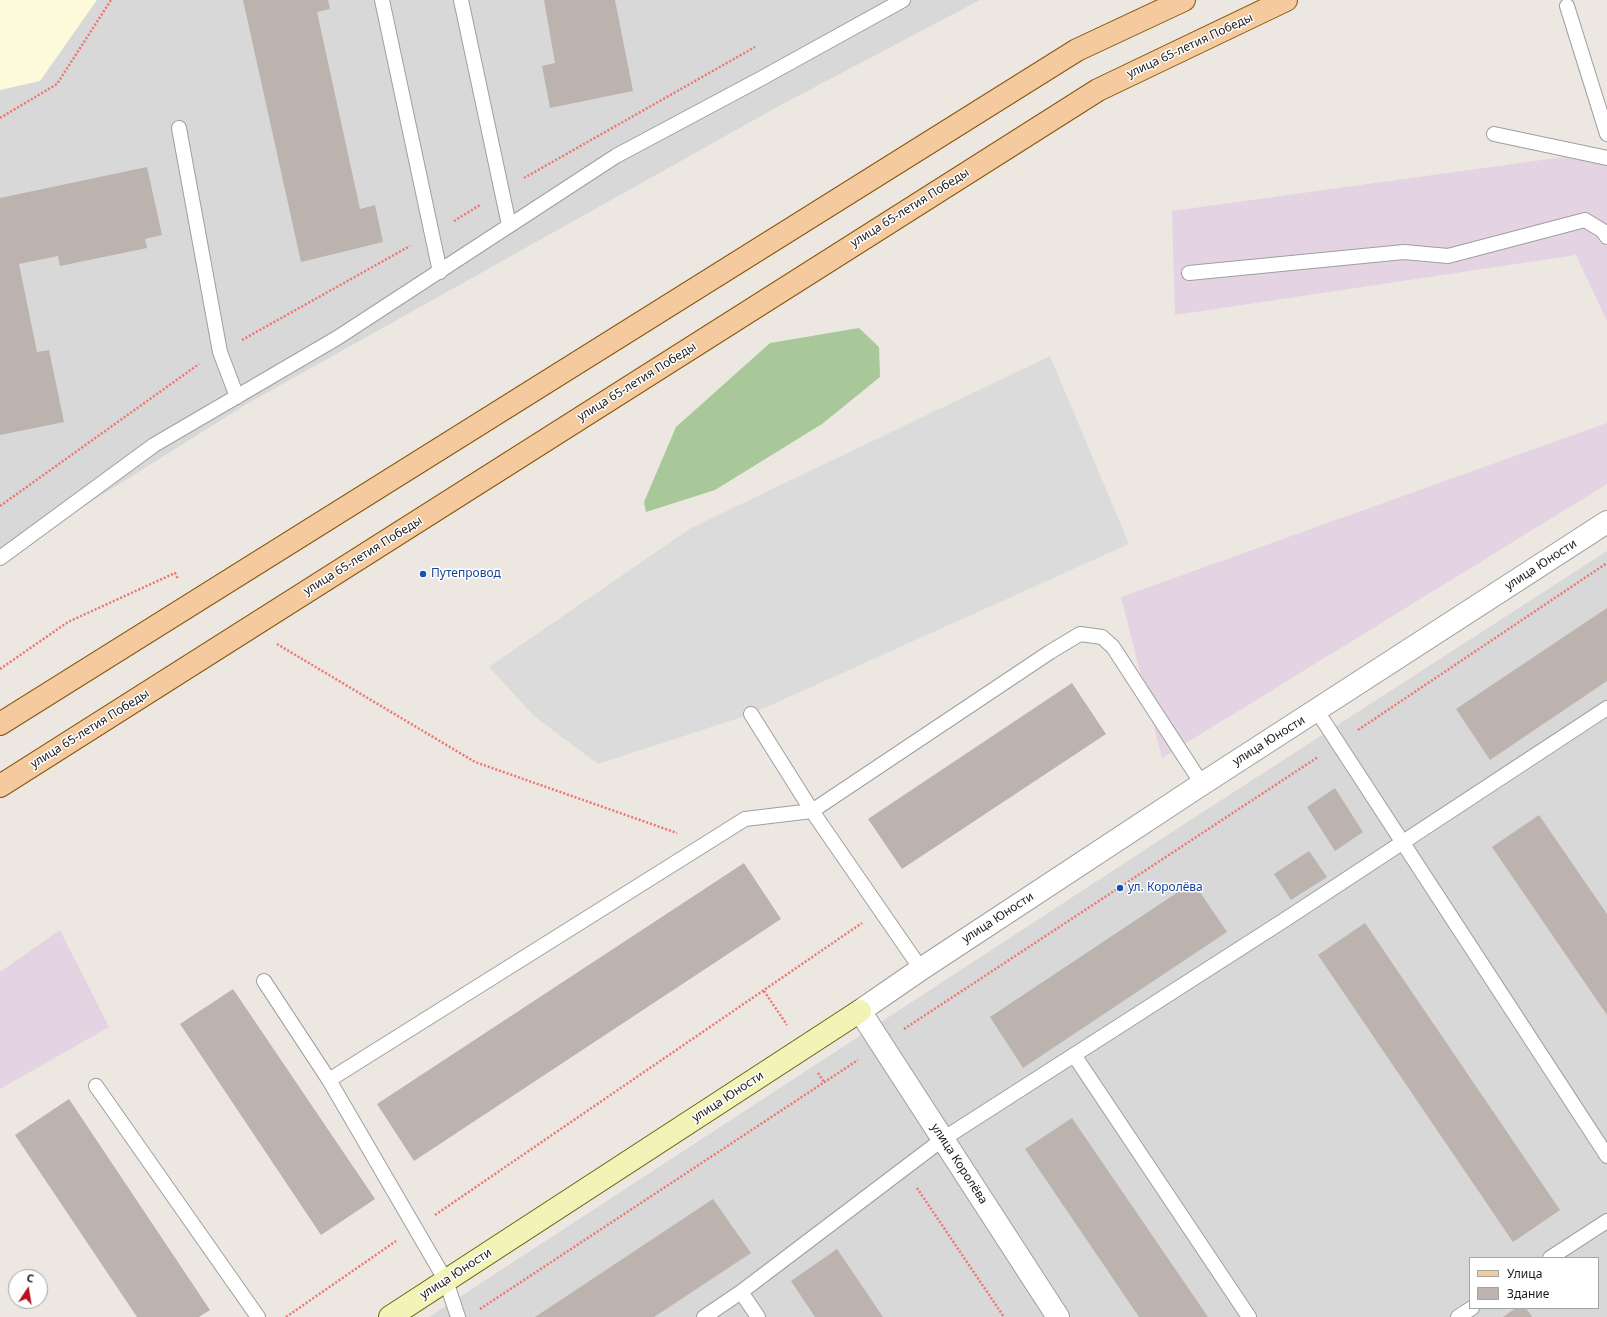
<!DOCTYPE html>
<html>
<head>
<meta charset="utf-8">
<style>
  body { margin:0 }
  #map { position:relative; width:1607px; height:1317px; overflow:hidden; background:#ece7e1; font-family:"Noto Sans",sans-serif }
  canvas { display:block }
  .legend { position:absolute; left:1469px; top:1257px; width:130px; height:52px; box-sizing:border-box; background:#fff; border:1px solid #a4a4a4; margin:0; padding:5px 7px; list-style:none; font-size:12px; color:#1b1b1b }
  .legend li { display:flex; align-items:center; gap:8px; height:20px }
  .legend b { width:20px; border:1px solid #a4a4a4 }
  .north { position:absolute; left:8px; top:1269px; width:40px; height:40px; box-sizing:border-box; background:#fff; border:1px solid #a4a4a4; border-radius:50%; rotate:12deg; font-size:11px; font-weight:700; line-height:16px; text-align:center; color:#1b1b1b }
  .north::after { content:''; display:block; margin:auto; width:14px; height:18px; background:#b60f19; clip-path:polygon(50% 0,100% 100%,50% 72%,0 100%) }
</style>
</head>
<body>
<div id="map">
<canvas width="1607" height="1317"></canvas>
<ul class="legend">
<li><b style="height:5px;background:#f4ca9e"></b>Улица</li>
<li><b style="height:11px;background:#bcb3ae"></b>Здание</li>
</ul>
<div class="north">С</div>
</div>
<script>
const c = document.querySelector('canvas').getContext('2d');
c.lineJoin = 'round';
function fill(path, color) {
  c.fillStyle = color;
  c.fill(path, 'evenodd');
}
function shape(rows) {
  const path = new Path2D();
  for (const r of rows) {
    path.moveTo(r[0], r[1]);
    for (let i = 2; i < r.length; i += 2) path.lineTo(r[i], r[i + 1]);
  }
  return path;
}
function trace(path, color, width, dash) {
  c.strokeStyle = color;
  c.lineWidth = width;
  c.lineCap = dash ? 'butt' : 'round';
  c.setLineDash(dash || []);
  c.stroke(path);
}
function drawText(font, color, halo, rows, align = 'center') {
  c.font = font + ' "Noto Sans",sans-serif';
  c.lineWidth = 3;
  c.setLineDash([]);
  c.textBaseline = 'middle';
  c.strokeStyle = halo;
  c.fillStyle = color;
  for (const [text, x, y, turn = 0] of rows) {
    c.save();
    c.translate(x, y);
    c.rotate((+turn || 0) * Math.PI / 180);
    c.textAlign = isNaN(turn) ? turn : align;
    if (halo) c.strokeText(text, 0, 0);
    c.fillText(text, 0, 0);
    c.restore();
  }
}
fill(shape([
  [0,0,980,0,779,106,245,405,0,559],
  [1607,551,1607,1317,429,1317,1189,821],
  [1470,1258,1598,1258,1598,1308,1470,1308]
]), '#d9d8d8');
fill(shape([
  [1607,151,1607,321,1576,255,1175,315,1172,211],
  [1607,423,1607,484,1162,758,1121,597],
  [60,930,109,1027,0,1089,0,972]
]), '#e4d3e2');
fill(shape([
  [0,0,97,0,40,81,0,90]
]), '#fcfada');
fill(shape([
  [859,328,879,347,880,377,822,424,715,490,646,512,644,502,676,427,770,343]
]), '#a9c899');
fill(shape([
  [1050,356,1129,544,751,714,598,764,534,716,489,667,691,528]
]), '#dbdbdb');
fill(shape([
  [243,0,328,0,330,9,317,12,360,209,375,205,383,242,301,262],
  [544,0,615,0,633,91,550,108,542,66,555,63],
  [147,167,162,235,145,239,147,248,60,266,58,256,19,264,37,352,49,350,64,422,0,435,0,198],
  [1607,608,1607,681,1490,760,1456,709],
  [1072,683,1106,734,902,869,868,819],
  [1335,788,1363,832,1335,851,1307,807],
  [1539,815,1607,914,1607,1015,1492,847],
  [1309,851,1327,877,1291,900,1274,874],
  [744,863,781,919,414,1161,377,1104],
  [1193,882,1227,932,1023,1068,990,1017],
  [1365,923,1560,1210,1513,1242,1318,955],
  [233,989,375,1199,321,1235,180,1024],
  [69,1099,210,1310,199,1317,137,1317,15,1135],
  [1072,1118,1208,1317,1139,1317,1025,1149],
  [713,1199,751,1253,654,1317,535,1317],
  [837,1249,883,1317,815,1317,791,1281],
  [1516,1308,1526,1308,1532,1317,1503,1317]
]), '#bcb3ae');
const service = shape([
  [382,0,440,272],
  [461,0,509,225],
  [1567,6,1607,134],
  [179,128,220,352,237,397],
  [1494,134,1607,158],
  [1189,273,1404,252,1448,256,1585,220,1603,231,1607,237],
  [0,558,154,445,337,338,616,156,762,78,903,0],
  [1317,711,1607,1156],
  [751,714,812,811,921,969],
  [264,981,329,1080],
  [1074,1055,1249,1317],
  [96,1086,258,1317],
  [1550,1258,1607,1221],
  [741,1292,943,1139,1286,919,1607,708],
  [458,1317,446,1281,329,1080,745,819,812,811,1050,652,1080,634,1102,637,1113,647,1202,784],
  [704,1317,741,1292,758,1317],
  [1458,1317,1472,1308]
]);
const tertiary = shape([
  [1058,1317,860,1011,921,969,1202,784,1607,522]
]);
const secondary = shape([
  [390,1317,860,1011]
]);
const primary = shape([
  [0,724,1077,50,1184,0],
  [0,786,1098,90,1286,0]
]);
trace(service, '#9f9f9f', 16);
trace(tertiary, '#9f9f9f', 24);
trace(secondary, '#62670d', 24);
trace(primary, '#86560b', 24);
trace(shape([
  [0,118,57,84,111,0],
  [524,178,755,47],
  [454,221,480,205],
  [242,340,410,246],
  [0,506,199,364],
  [277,644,475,762,677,833],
  [0,669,68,622,175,573,178,579],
  [1358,730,1607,563],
  [764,991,787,1025],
  [904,1029,1318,757],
  [818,1073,824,1082],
  [917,1188,1004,1317],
  [435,1215,862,923],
  [480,1309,858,1060],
  [286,1317,396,1241]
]), '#ee7570', 2.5, [2, 2]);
trace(service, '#fff', 14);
trace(tertiary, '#fff', 22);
trace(secondary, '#f3f3b7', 22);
trace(primary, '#f4ca9e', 22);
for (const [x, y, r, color] of [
  [423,574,4,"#1a4fb4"],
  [1120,888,4,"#1a4fb4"]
]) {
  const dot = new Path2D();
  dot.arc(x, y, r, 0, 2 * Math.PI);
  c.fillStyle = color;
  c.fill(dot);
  trace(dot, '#fff', 1.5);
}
drawText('12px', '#1b1b1b', '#fff', [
  ["улица 65-летия Победы",1190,46,-25],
  ["улица 65-летия Победы",910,208,-32],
  ["улица 65-летия Победы",637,382,-32],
  ["улица 65-летия Победы",363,556,-32],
  ["улица Юности",1541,565,-33],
  ["улица 65-летия Победы",90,729,-32],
  ["улица Юности",1269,741,-32],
  ["улица Юности",998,918,-33],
  ["улица Юности",728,1097,-33],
  ["улица Королёва",959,1164,57],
  ["улица Юности",456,1274,-33]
]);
drawText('12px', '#164399', '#fff', [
  ["Путепровод",431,574],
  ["ул. Королёва",1128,888]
], 'left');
</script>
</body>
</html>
